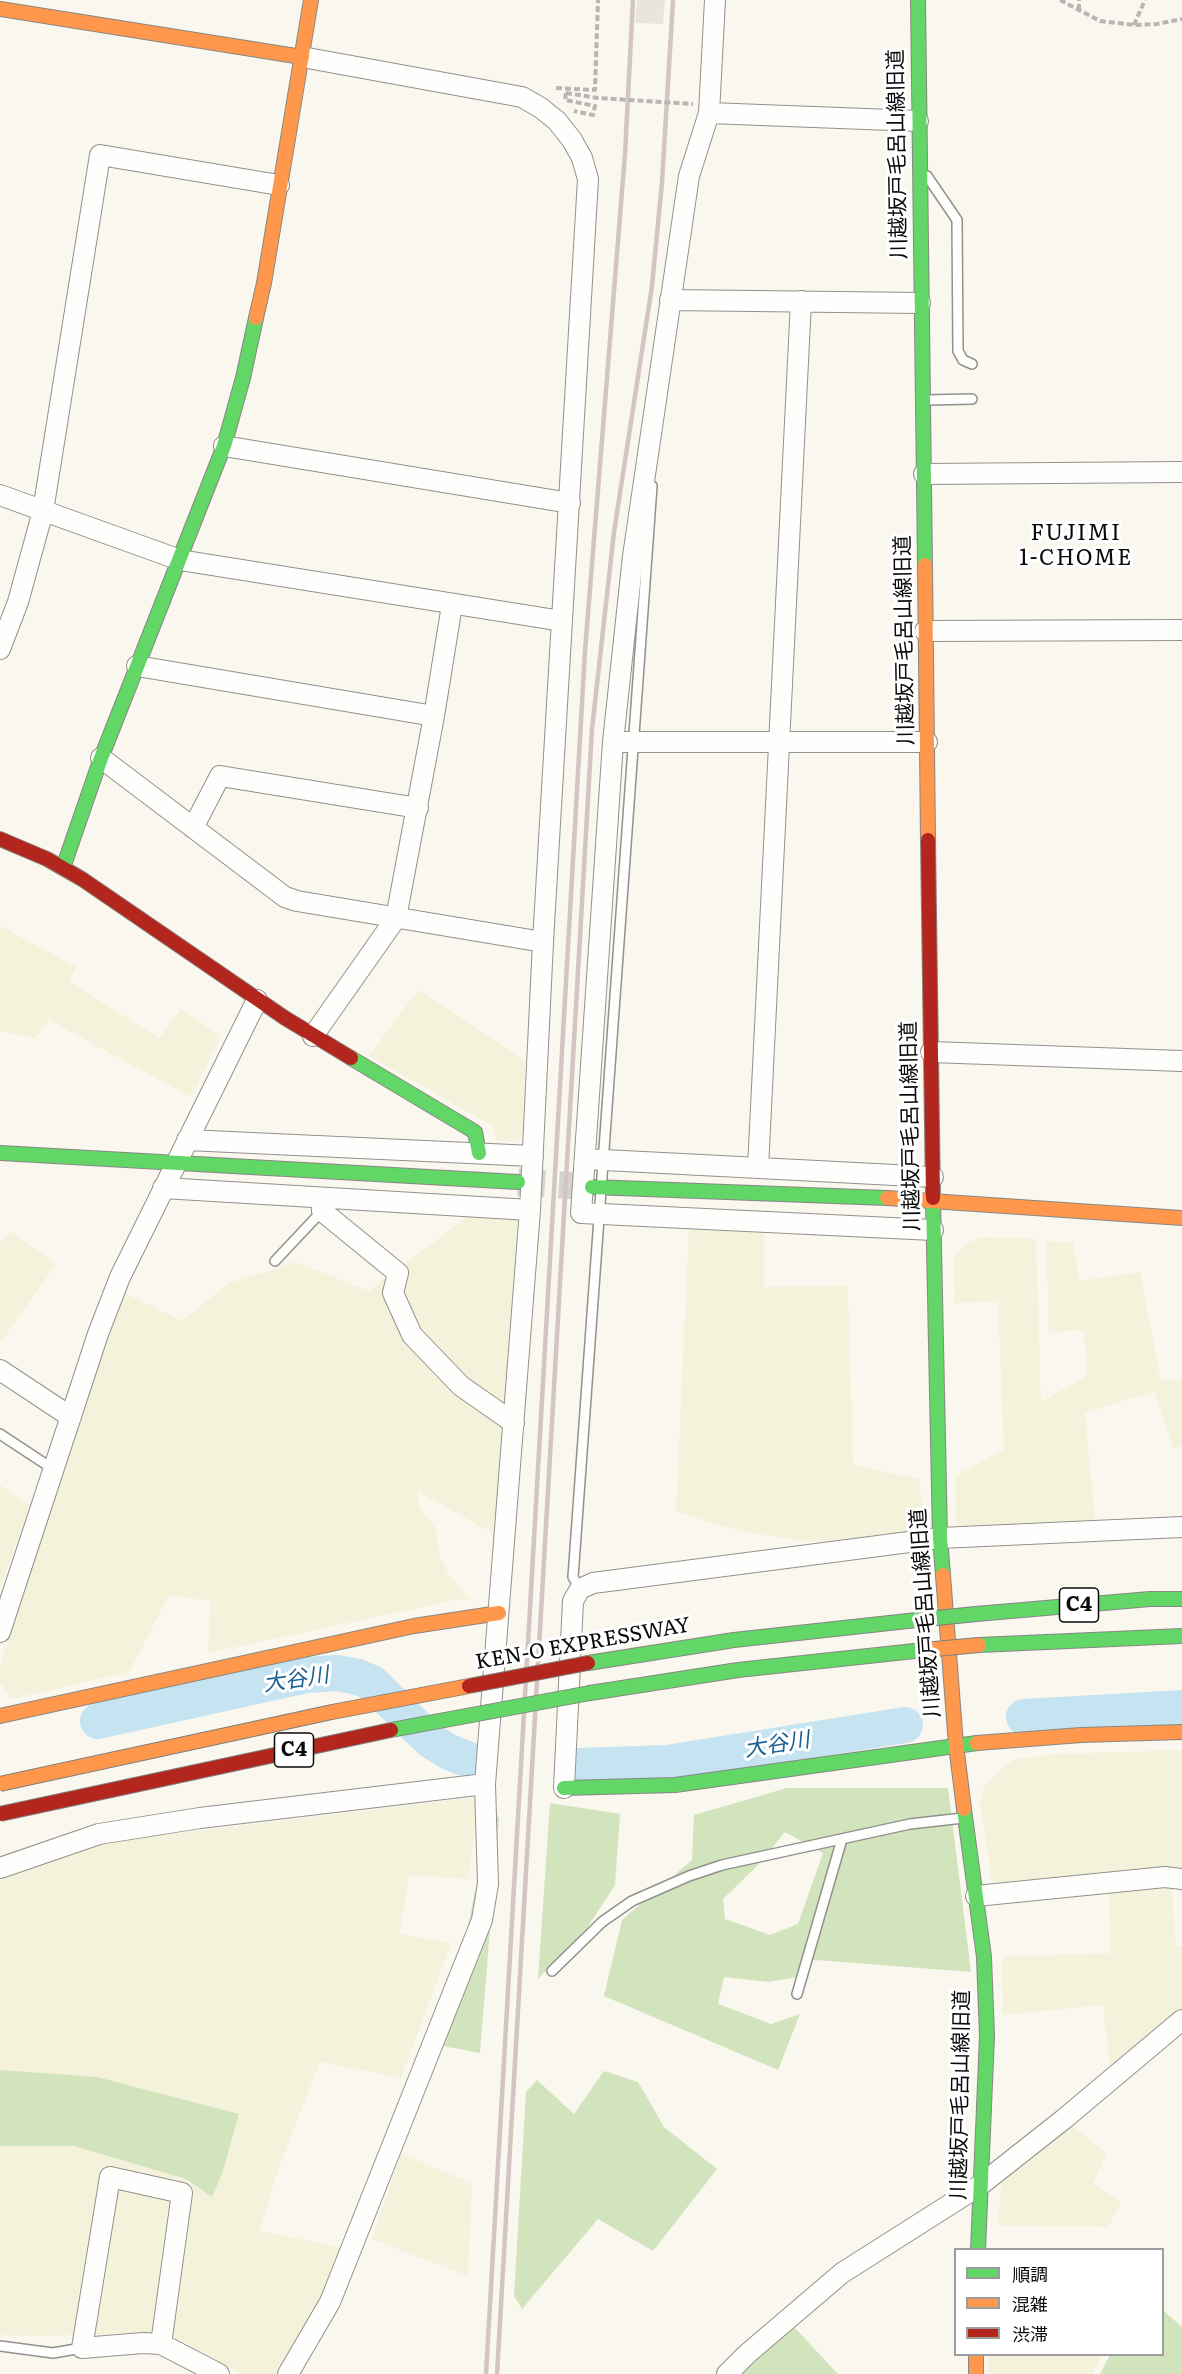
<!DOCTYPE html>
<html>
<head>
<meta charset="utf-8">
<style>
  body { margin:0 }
  #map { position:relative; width:1182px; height:2374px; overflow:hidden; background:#f9f7ee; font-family:Literata,"Noto Sans JP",serif }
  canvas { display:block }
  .legend { position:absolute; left:954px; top:2248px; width:210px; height:108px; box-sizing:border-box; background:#fff; border:2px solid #9d9d9d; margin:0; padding:8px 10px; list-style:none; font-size:18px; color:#0a0a0a }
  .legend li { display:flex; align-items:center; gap:12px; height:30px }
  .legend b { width:30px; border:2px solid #9d9d9d }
</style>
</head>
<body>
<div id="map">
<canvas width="1182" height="2374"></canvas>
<ul class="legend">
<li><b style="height:8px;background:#63d668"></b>順調</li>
<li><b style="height:8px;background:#ff974d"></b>混雑</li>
<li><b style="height:8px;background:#b3261e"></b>渋滞</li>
</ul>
</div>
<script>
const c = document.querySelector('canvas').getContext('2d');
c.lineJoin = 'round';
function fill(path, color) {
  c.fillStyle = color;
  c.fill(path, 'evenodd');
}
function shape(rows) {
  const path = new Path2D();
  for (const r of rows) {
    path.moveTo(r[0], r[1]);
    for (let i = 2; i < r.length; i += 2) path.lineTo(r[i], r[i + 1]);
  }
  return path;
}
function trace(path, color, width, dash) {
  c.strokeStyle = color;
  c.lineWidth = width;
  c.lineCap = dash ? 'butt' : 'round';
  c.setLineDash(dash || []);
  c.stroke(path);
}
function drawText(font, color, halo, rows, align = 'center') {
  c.font = font + ' Literata,"Noto Sans JP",serif';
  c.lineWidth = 6;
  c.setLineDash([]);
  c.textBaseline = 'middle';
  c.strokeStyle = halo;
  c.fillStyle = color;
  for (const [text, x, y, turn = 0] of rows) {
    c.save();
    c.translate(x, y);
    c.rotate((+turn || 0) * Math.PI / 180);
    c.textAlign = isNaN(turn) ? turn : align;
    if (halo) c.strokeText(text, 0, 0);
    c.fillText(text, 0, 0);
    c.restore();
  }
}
fill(shape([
  [0,926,77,967,69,981,159,1038,181,1009,221,1036,191,1097,49,1020,35,1038,0,1031],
  [418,990,525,1060,522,1136,516,1142,497,1140,493,1126,369,1056],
  [475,1211,518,1214,498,1536,417,1491,420,1508,436,1529,439,1555,449,1575,471,1600,460,1599,208,1653,211,1601,169,1595,129,1672,11,1699,0,1682,0,1666,47,1518,124,1293,182,1321,228,1284,295,1262,369,1291],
  [689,1228,764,1232,764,1287,848,1286,853,1465,919,1479,924,1523,910,1534,812,1542,744,1532,676,1512],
  [10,1231,56,1264,0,1343,0,1244],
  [984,1237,1036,1239,1041,1402,1087,1376,1084,1330,1049,1332,1046,1241,1073,1243,1079,1281,1140,1272,1161,1381,1182,1378,1182,1446,1174,1448,1154,1391,1085,1413,1095,1525,967,1534,956,1523,956,1476,1004,1449,998,1301,955,1303,954,1259,966,1243],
  [0,1485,30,1506,0,1588],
  [1182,1750,1182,1874,1171,1873,1176,1946,1182,1946,1182,2016,1111,2074,1103,2005,1003,2015,1002,1957,1110,1953,1109,1886,994,1894,980,1803,984,1786,1012,1760,1056,1754],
  [479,1797,468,1879,409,1875,399,1934,451,1943,401,2078,320,2062,280,2164,259,2231,345,2248,324,2302,279,2374,242,2374,172,2338,144,2333,32,2336,0,2335,0,1880,107,1842],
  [1069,2124,1107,2153,1093,2184,1121,2202,1108,2227,997,2225,1003,2173],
  [401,2154,472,2183,468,2276,372,2239],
  [988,2355,1102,2355,1092,2374,989,2374]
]), '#f5f2db');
fill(shape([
  [787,1788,948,1788,971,1972,803,1959,799,1977,768,1982,724,1977,718,2004,771,2024,800,2014,778,2070,604,1996,622,1920,692,1860,694,1815],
  [785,1832,823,1853,798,1924,770,1935,725,1919,723,1899,757,1866],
  [550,1803,620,1814,615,1885,587,1928,538,1979],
  [489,1817,499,1817,480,2053,437,2045,469,1922],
  [0,2070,97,2077,239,2114,223,2171,212,2197,186,2179,74,2146,0,2146],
  [604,2071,638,2082,664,2127,717,2169,653,2251,598,2219,522,2309,514,2296,526,2092,537,2080,574,2114],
  [1163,2310,1182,2327,1182,2374,1100,2374,1110,2355,1162,2354],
  [794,2327,838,2374,738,2374,761,2352]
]), '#d2e4bd');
fill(shape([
  [637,0,665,0,663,24,635,23]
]), '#e9e5da');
trace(shape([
  [1024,1717,1182,1708],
  [98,1721,307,1675,337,1673,358,1677,372,1683,431,1741,449,1752,469,1760],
  [578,1766,667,1763,905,1725]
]), '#c6e3f1', 36);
trace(shape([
  [518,1182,592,1187]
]), '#d5d3cc', 27, [27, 14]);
const lane = shape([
  [927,176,957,220,958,351,963,360,972,364],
  [927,400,972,399],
  [275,1261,322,1211],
  [0,1434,53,1469],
  [580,1589,573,1577,652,486],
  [552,1971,602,1922,632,1901,689,1876,722,1865,910,1824,963,1818],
  [797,1994,842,1839],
  [0,2346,53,2353,82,2348]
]);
const street = shape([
  [715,0,709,113,689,176,633,556,613,742,581,1213,933,1230],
  [709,113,918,121],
  [670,300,920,303],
  [224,446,570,503],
  [924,474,1182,472],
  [0,495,180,560,562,621],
  [925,631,1182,630],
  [0,649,18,602,43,511,100,155,279,185],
  [137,666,434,716],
  [613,742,927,742],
  [101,758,285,897,297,901,543,942],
  [193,828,220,776,418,808],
  [313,1036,396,918,434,716,452,605],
  [931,1052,1182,1061],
  [187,1140,533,1156],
  [585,1159,933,1177],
  [758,1168,801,301],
  [163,1188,530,1210,543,942,588,179,582,158,572,140,557,121,541,108,522,97,302,57],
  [321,1199,322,1211,398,1273,393,1293,412,1335,461,1386,514,1423],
  [0,1370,71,1417],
  [0,1632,98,1334,120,1277,257,1000],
  [564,1788,573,1601,580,1589,593,1583,940,1538,1182,1527],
  [0,1868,99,1834,200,1818,485,1784,530,1210],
  [976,1896,1165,1877,1182,1879],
  [161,2344,182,2193,110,2177,82,2348,143,2343,161,2344,219,2374],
  [288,2374,330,2302,482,1920,488,1884,485,1784],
  [727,2374,747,2354,842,2273,979,2186,1064,2119,1182,2020]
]);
const fast = shape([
  [918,0,925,565],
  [63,868,101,758,224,446,243,378,256,318],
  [351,1058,475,1132,479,1153],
  [0,1153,518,1182],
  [592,1187,887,1198],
  [933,1198,940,1538,943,1575],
  [976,1614,1150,1599,1182,1599],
  [979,1645,1182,1636],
  [588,1663,734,1640,926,1619],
  [590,1693,738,1670,924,1650],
  [564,1788,675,1785,977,1743],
  [964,1809,984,1957,987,2036,978,2250]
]);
const slow = shape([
  [0,9,302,57],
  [256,318,264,283,311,0],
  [925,565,928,840],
  [887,1198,1182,1218],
  [943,1575,956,1745,964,1809],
  [0,1716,414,1626,499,1613],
  [977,1743,1081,1735,1182,1732],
  [976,2354,976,2374]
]);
const jam = shape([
  [0,839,47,859,82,879,285,1018,351,1058],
  [928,840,933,1198]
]);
trace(lane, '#92918d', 12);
trace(street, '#92918d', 22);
trace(fast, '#888783', 16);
trace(slow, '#888783', 16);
trace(jam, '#888783', 16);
trace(shape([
  [1060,0,1100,21,1134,25,1157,24,1182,19],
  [1079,10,1079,0],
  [1134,25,1145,0],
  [556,88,595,90,598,0],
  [566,93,565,100,595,106,593,115,574,111]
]), '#b7b6b5', 4, [6, 3]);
trace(lane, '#fefefc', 9);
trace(street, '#fefefc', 20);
trace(fast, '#63d668', 14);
trace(slow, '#ff974d', 14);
trace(jam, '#b3261e', 14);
trace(shape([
  [486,2374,585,651,625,154,633,0],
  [497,2374,592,729,614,532,652,286,662,182,673,0]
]), '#d4c5c4', 4.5);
const fastBridge = shape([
  [926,1619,976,1614],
  [391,1730,590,1693]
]);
const slowBridge = shape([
  [924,1650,979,1645],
  [0,1784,332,1712,469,1686]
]);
const jamBridge = shape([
  [469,1686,588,1663],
  [0,1814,391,1730]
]);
trace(fastBridge, '#7f7e7a', 16, []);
trace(slowBridge, '#7f7e7a', 16, []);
trace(jamBridge, '#7f7e7a', 16, []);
trace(shape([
  [566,93,598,98,693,104]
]), '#b7b6b5', 4, [6, 3]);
trace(fastBridge, '#63d668', 14);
trace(slowBridge, '#ff974d', 14);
trace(jamBridge, '#b3261e', 14);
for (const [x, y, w] of [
  [1079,1605,39],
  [294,1750,39]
]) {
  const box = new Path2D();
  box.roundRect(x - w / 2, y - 17, w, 34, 4.5);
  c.fillStyle = '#fff';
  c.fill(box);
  trace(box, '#0a0a0a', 1.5);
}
drawText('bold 20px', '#0a0a0a', null, [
  ["C4",1079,1605],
  ["C4",294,1750]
]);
drawText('21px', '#0a0a0a', '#fff', [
  ["川越坂戸毛呂山線旧道",898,154,-91],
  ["川越坂戸毛呂山線旧道",905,640,-91],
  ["川越坂戸毛呂山線旧道",911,1126,-91],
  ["川越坂戸毛呂山線旧道",926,1613,-94],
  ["KEN-O EXPRESSWAY",583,1644,-10],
  ["川越坂戸毛呂山線旧道",961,2095,-89]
]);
c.letterSpacing = '1.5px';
drawText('22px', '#0a0a0a', '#fff', [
  ["FUJIMI",1076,534],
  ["1-CHOME",1076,559]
]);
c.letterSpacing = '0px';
drawText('italic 22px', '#1b6194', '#fff', [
  ["大谷川",296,1680,-8],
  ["大谷川",777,1745,-9]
]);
</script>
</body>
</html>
